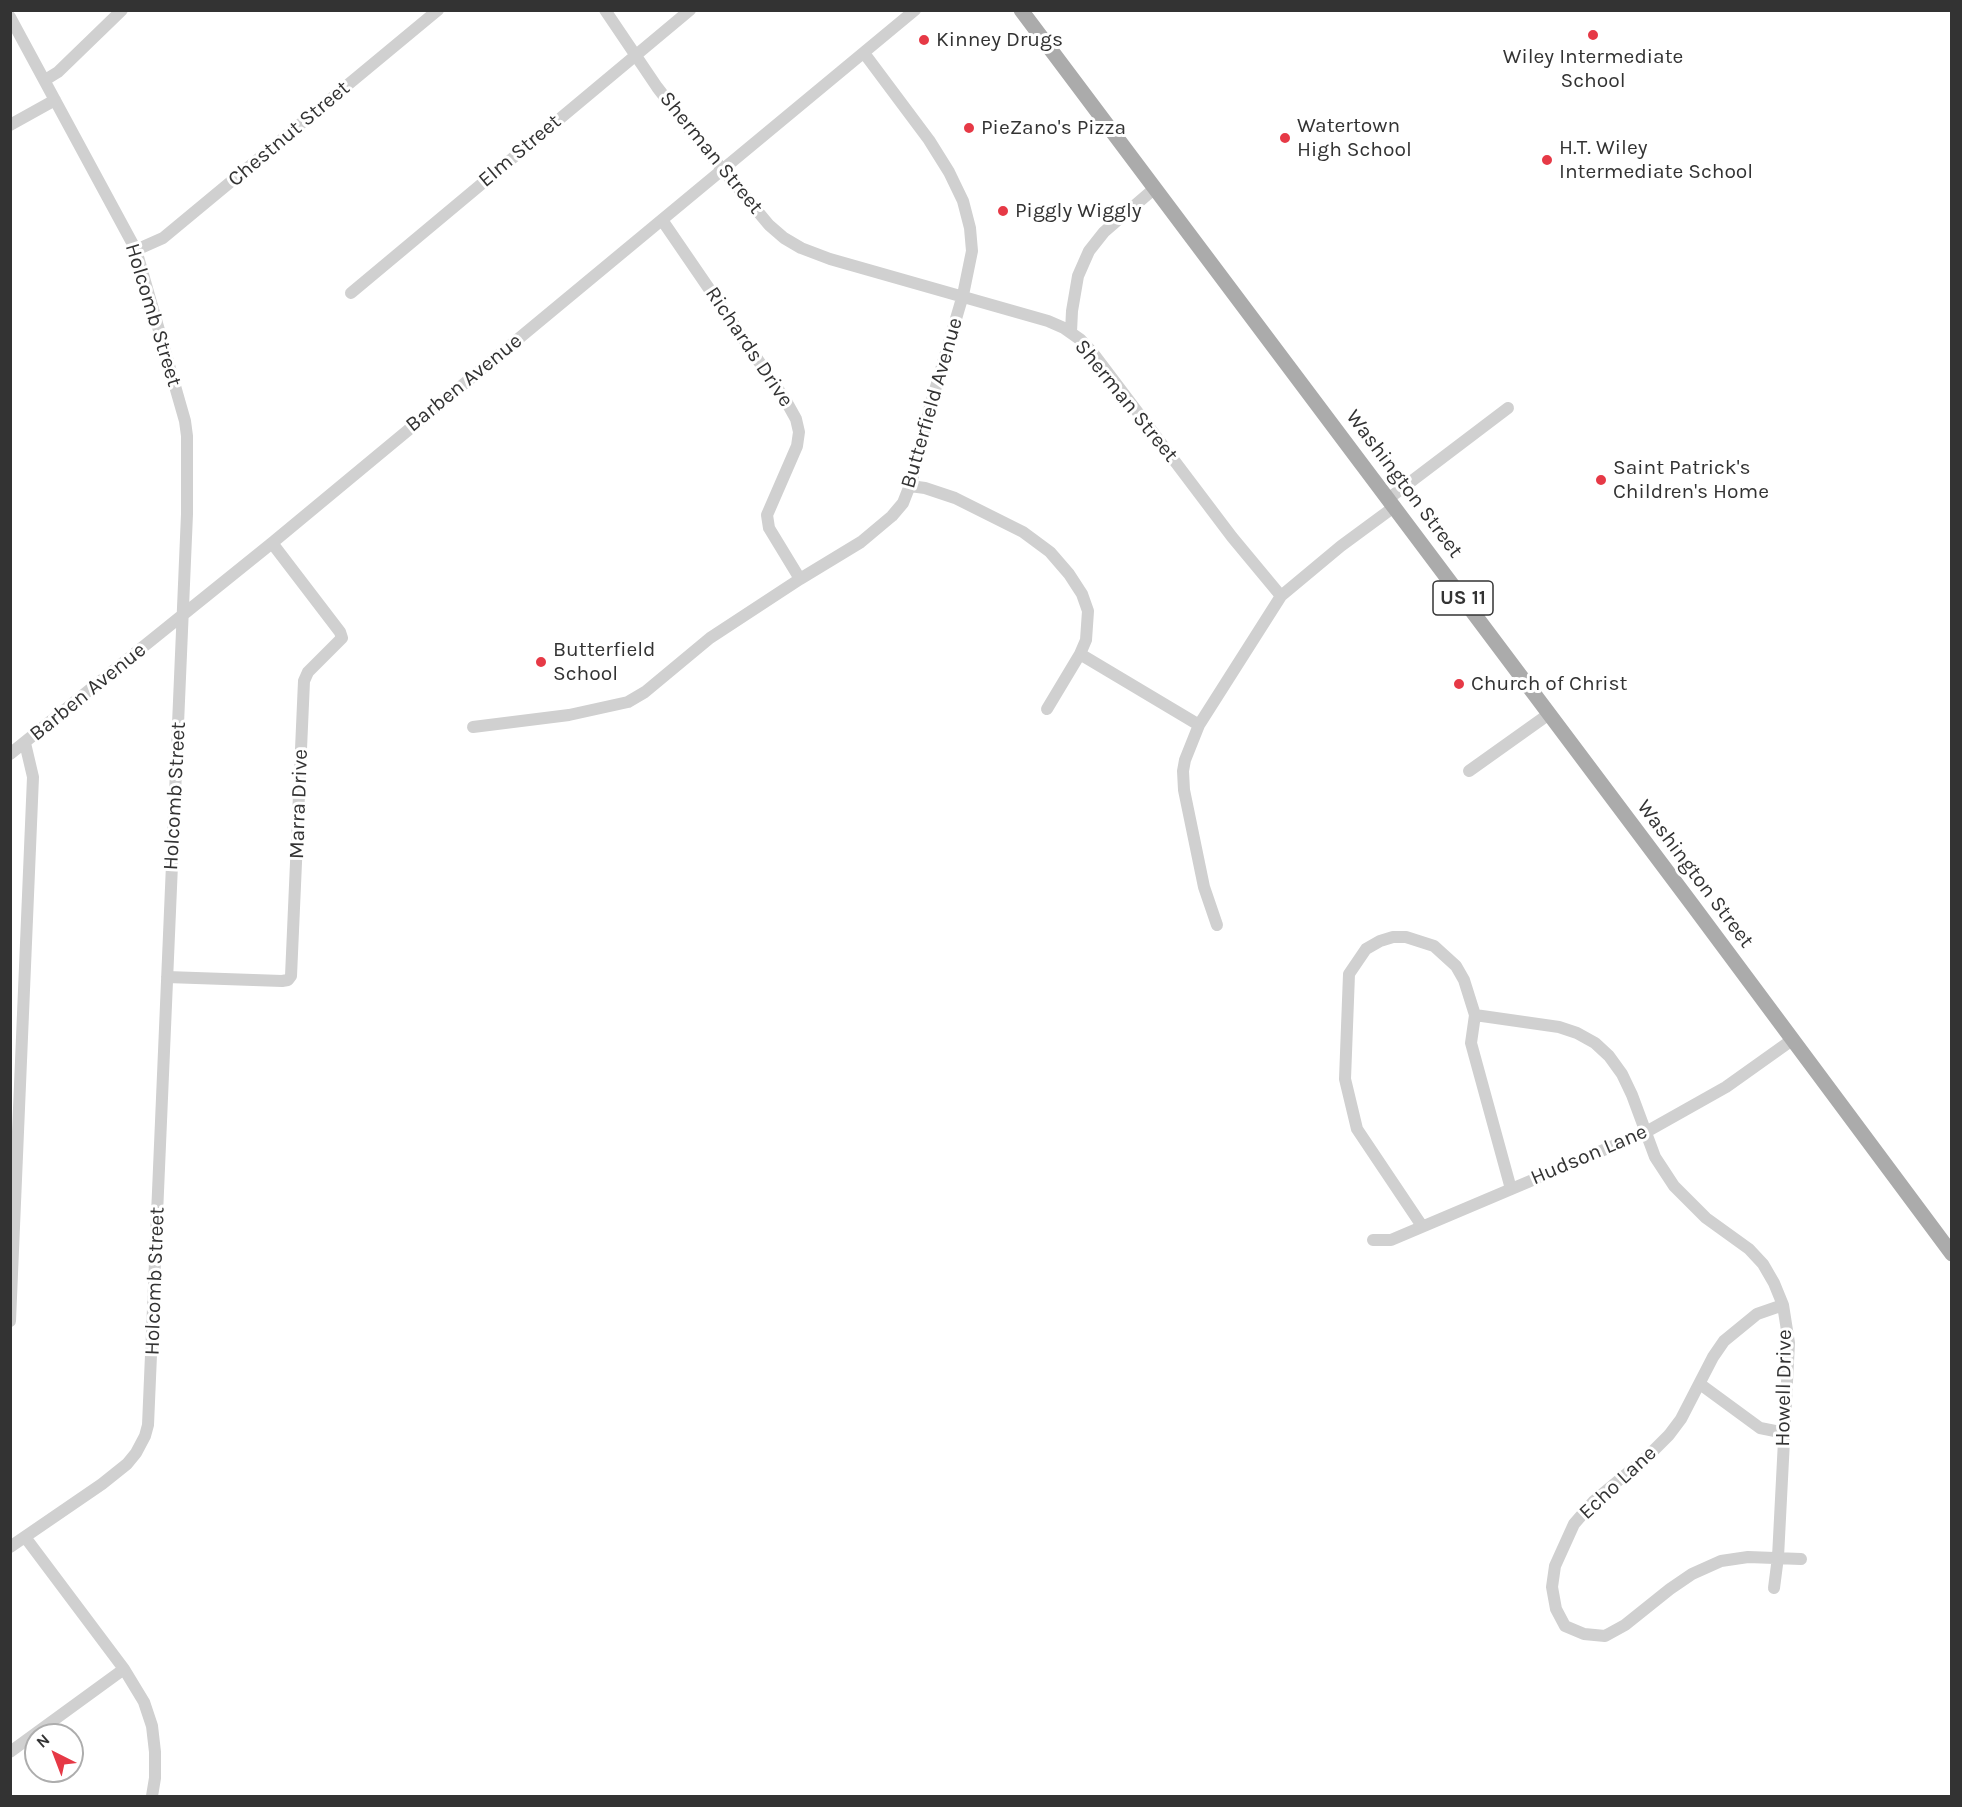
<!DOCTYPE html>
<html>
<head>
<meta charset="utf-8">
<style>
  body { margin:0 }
  #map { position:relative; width:1962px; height:1807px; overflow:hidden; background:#fff; font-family:Karla,sans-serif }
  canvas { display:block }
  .frame { position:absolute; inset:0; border:12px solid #333; pointer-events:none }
  .north { position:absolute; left:24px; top:1723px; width:60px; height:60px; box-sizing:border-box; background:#fff; border:2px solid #adadad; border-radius:50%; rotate:318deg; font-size:16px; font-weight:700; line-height:24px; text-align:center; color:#333 }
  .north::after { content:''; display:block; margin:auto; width:21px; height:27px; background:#e63946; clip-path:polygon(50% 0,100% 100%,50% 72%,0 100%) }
</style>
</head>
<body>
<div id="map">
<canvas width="1962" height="1807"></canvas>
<div class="frame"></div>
<div class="north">N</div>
</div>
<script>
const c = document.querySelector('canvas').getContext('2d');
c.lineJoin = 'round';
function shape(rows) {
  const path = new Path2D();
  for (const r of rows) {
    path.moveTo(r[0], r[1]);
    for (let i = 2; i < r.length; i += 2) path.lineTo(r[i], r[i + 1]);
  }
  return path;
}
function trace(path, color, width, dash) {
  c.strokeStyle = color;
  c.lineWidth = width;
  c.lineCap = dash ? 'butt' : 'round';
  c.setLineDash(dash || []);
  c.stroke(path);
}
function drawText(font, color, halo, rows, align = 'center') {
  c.font = font + ' Karla,sans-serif';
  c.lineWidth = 6;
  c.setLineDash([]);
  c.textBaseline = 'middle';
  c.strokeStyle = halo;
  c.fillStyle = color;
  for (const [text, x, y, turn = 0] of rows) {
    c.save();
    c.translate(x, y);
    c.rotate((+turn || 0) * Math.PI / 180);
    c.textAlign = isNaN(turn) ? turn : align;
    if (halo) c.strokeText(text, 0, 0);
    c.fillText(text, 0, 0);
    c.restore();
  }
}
trace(shape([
  [605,10,657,87,697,139,769,225,784,238,801,248,830,259,1048,321,1064,328,1081,340,1093,353,1232,537,1281,596],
  [10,17,136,250,185,421,187,436,187,514,148,1425,145,1436,136,1453,127,1464,102,1484,10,1547],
  [45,80,58,72,122,10],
  [10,125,55,100],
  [662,220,786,401,796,419,799,432,797,446,767,515,769,528,800,579],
  [136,250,163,238,438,10],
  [351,293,690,10],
  [1071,332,1072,311,1078,276,1089,251,1104,232,1155,188],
  [910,486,925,488,955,498,1023,532,1050,552,1069,574,1082,594,1088,611,1086,640,1080,654,1047,709],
  [1388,499,1508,408],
  [1080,654,1199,725],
  [473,727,569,715,628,702,645,692,710,638,800,579,861,542,892,516,903,503,912,480,930,407,963,295,972,251,970,228,963,201,949,172,929,140,864,53],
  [10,754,272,543,915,10],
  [1469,771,1549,714],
  [1217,925,1204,887,1184,790,1183,771,1185,760,1199,725,1281,596,1341,546,1394,507],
  [167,977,282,981,288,980,291,976,304,681,308,672,342,638,340,632,272,543],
  [1475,1015,1559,1027,1577,1033,1595,1043,1609,1056,1622,1074,1632,1095,1655,1157,1674,1186,1706,1218,1749,1249,1763,1264,1774,1283,1783,1305,1789,1343,1778,1557,1774,1588],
  [1422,1226,1357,1129,1345,1079,1349,974,1366,949,1380,941,1393,937,1406,937,1434,946,1456,966,1464,980,1475,1015,1471,1043,1511,1189],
  [1373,1240,1391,1240,1646,1132,1726,1087,1792,1040],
  [1783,1305,1757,1314,1724,1341,1713,1357,1681,1419,1669,1435,1649,1455,1594,1501,1574,1524,1555,1566,1552,1587,1556,1609,1565,1626,1584,1634,1605,1636,1625,1625,1670,1589,1692,1574,1721,1561,1748,1557,1801,1559],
  [10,1321,33,777,25,743],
  [1700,1384,1760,1428,1785,1433],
  [25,1537,124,1669,144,1702,152,1726,155,1752,155,1778,152,1796],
  [10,1752,124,1669]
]), '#d0d0d0', 12);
trace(shape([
  [1021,10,1691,903,1952,1254]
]), '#ababab', 15);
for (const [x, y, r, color] of [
  [1593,35,6,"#e63946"],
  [924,40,6,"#e63946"],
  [969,128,6,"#e63946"],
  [1285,138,6,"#e63946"],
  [1547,160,6,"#e63946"],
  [1003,211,6,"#e63946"],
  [1601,480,6,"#e63946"],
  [541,662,6,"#e63946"],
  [1459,684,6,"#e63946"]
]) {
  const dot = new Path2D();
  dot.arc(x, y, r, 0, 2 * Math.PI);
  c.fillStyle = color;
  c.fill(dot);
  trace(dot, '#fff', 2);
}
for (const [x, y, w] of [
  [1463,598,60]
]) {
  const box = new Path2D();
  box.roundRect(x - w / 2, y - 17, w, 34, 4.5);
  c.fillStyle = '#fff';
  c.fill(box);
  trace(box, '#333', 1.5);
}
drawText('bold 20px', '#333', null, [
  ["US 11",1463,598]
]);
drawText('21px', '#333', '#fff', [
  ["Kinney Drugs",936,40],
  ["Wiley Intermediate",1593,57,"center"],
  ["School",1593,81,"center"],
  ["Watertown",1297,126],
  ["High School",1297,150],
  ["PieZano's Pizza",981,128],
  ["H.T. Wiley",1559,148],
  ["Intermediate School",1559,172],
  ["Piggly Wiggly",1015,211],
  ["Saint Patrick's",1613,468],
  ["Children's Home",1613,492],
  ["Butterfield",553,650],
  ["School",553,674],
  ["Church of Christ",1471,684]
], 'left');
drawText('21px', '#333', '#fff', [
  ["Chestnut Street",289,134,-40],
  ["Elm Street",520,151,-40],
  ["Sherman Street",711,153,51],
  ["Holcomb Street",153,315,73],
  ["Richards Drive",749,347,56],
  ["Barben Avenue",464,383,-39],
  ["Sherman Street",1126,401,51],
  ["Butterfield Avenue",932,403,-74],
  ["Washington Street",1404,484,53],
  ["Barben Avenue",88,692,-39],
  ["Holcomb Street",175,796,-87],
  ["Marra Drive",299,804,-88],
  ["Washington Street",1695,874,53],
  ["Hudson Lane",1589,1155,-23],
  ["Holcomb Street",155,1281,-88],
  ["Howell Drive",1784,1388,-89],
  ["Echo Lane",1618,1483,-43]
]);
</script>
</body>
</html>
